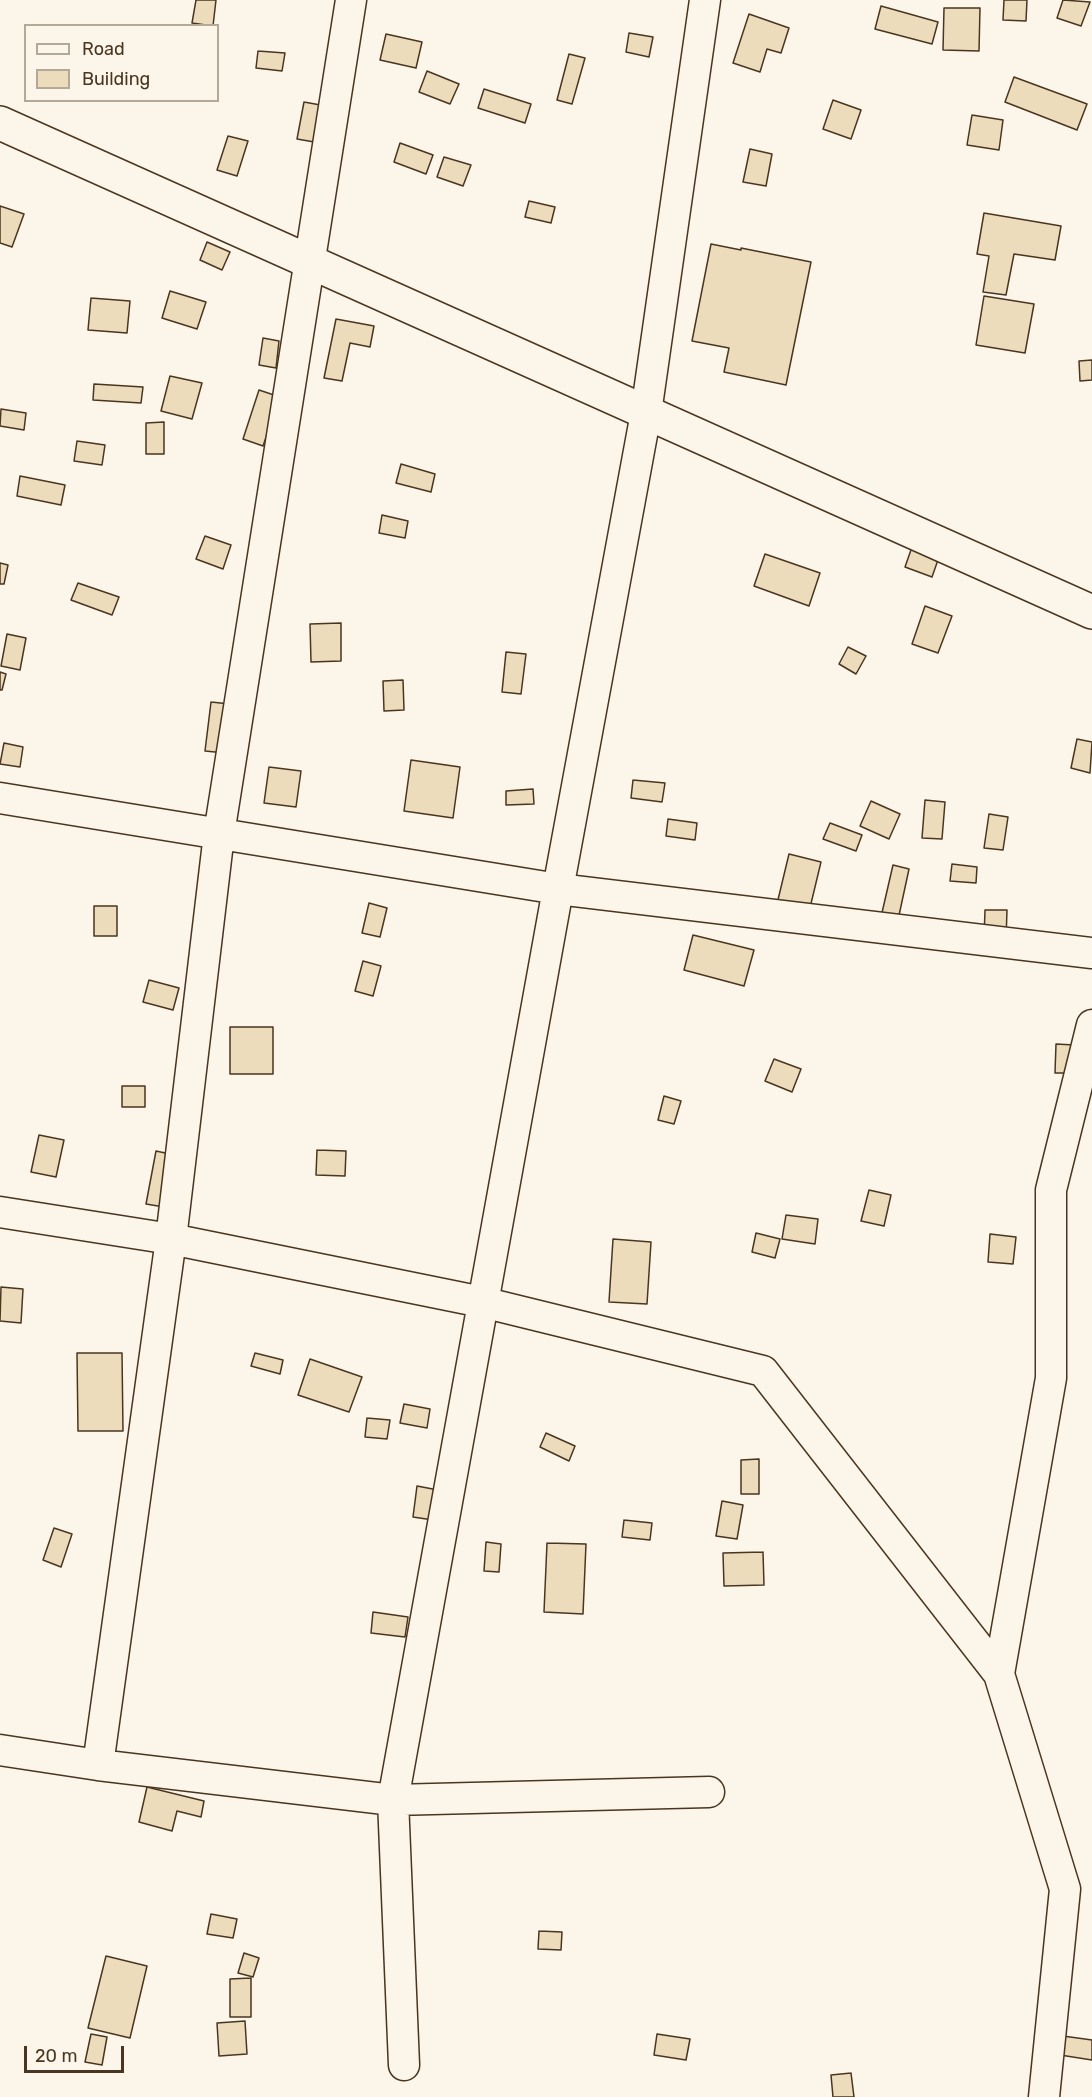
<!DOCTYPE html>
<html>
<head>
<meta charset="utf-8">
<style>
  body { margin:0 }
  #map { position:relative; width:1092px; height:2097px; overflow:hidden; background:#fbf6e9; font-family:Rubik,sans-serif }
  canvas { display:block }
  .legend { position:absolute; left:24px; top:24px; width:195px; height:78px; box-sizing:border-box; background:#fbf6e9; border:2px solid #b4a999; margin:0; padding:8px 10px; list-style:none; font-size:18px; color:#4a3520 }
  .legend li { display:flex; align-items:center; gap:12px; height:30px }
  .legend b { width:30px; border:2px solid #b4a999 }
  .scale { position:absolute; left:24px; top:2046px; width:100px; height:27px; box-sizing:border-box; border:3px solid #4a3520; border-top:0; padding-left:8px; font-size:18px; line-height:21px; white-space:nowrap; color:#4a3520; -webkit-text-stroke:4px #fbf6e9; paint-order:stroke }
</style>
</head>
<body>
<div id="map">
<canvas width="1092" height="2097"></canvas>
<ul class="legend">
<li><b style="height:8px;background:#fbf6e9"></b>Road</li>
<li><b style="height:16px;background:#ecdcbc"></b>Building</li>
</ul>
<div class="scale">20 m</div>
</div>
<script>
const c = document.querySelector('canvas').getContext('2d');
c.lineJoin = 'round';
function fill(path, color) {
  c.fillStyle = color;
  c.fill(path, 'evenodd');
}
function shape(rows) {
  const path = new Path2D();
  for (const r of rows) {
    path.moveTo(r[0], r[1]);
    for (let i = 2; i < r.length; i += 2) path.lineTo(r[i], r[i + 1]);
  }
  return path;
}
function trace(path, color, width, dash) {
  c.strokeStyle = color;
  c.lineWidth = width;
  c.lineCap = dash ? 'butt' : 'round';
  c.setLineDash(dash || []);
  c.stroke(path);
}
const building = shape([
  [196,0,216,0,213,26,192,23,196,0],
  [1004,0,1027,0,1026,21,1003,20,1004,0],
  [1063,0,1090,2,1081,26,1057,18,1063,0],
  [881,6,938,22,932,44,875,29,881,6],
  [944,8,980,8,979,51,943,50,944,8],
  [749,14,789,28,781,53,767,49,760,72,733,63,749,14],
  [629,33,653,37,649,57,626,52,629,33],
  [386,34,422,42,416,68,380,60,386,34],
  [258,51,285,53,282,71,256,68,258,51],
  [569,54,585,58,572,104,557,100,569,54],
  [427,71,459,84,450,104,419,92,427,71],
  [1014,77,1087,104,1077,130,1005,102,1014,77],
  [484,89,531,104,525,123,478,108,484,89],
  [833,100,861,110,851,139,823,129,833,100],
  [304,102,326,106,320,143,297,139,304,102],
  [972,115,1003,120,999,150,967,145,972,115],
  [228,136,248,141,237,176,217,170,228,136],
  [400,143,433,155,426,174,394,162,400,143],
  [750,149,772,154,766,186,743,182,750,149],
  [444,157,471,165,463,186,437,177,444,157],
  [529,201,555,207,551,223,525,217,529,201],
  [0,206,24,214,12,247,0,243,0,206],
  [984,213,1061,226,1055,260,1014,254,1006,295,983,292,989,256,977,254,984,213],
  [207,242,230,252,222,270,200,260,207,242],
  [711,244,741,250,741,248,811,262,786,385,724,372,729,348,692,341,711,244],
  [170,291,206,302,197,329,162,318,170,291],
  [984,296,1034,304,1025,353,976,345,984,296],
  [91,298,130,301,127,333,88,330,91,298],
  [336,319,374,326,370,347,350,343,342,381,324,378,336,319],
  [263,338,279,341,276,368,259,365,263,338],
  [1092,360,1092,380,1080,381,1079,361,1092,360],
  [170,376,202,383,192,419,161,411,170,376],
  [94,384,143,387,141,403,93,400,94,384],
  [259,390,280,397,263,446,243,439,259,390],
  [1,409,26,413,24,430,0,426,1,409],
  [164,422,164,454,146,454,146,423,164,422],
  [77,441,105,445,102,465,74,461,77,441],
  [401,464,435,474,431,492,396,483,401,464],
  [20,476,65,485,61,505,17,496,20,476],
  [382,515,408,521,405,538,379,533,382,515],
  [205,536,231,545,223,569,196,559,205,536],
  [912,547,939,557,932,577,905,567,912,547],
  [765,554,820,573,809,606,754,586,765,554],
  [0,563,8,565,4,584,0,584,0,563],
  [78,583,119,597,112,615,71,600,78,583],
  [925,606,952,616,938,653,912,644,925,606],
  [341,623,341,661,311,662,310,624,341,623],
  [7,634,26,638,20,670,1,666,7,634],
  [848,647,866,656,856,674,839,664,848,647],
  [506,652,526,654,521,694,502,692,506,652],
  [0,672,6,674,2,690,0,690,0,672],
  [403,680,404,710,384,711,383,681,403,680],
  [211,702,230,704,225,753,205,751,211,702],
  [1077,739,1092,742,1090,773,1071,768,1077,739],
  [4,743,23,747,20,767,0,764,4,743],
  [411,760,460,767,453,818,404,811,411,760],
  [269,767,301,771,296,807,264,803,269,767],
  [633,780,665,783,662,802,631,798,633,780],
  [533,789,534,804,506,805,506,791,533,789],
  [925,800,945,802,942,839,922,838,925,800],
  [871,801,900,814,889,839,860,826,871,801],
  [989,814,1008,817,1003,850,984,848,989,814],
  [668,819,697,823,695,840,666,836,668,819],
  [830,823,862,835,856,851,823,839,830,823],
  [789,854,821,862,808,916,776,908,789,854],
  [952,864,977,867,976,883,950,881,952,864],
  [893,865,909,869,898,920,881,917,893,865],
  [369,903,387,908,380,937,362,933,369,903],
  [94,906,117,906,117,936,94,936,94,906],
  [985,910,1007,910,1006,940,984,939,985,910],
  [693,935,754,950,744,986,684,970,693,935],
  [363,961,381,966,373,996,355,991,363,961],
  [149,980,179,988,173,1010,143,1002,149,980],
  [230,1027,273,1027,273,1074,230,1074,230,1027],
  [1056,1044,1074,1045,1073,1073,1055,1073,1056,1044],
  [774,1059,801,1069,792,1092,765,1081,774,1059],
  [122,1086,145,1086,145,1107,122,1107,122,1086],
  [664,1096,681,1101,674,1124,658,1120,664,1096],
  [39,1135,64,1140,56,1177,31,1172,39,1135],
  [317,1150,346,1151,345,1176,316,1175,317,1150],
  [156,1151,179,1156,170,1208,146,1204,156,1151],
  [869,1190,891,1195,884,1226,861,1221,869,1190],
  [786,1215,818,1219,815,1244,782,1239,786,1215],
  [756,1233,780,1239,775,1258,752,1252,756,1233],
  [990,1234,1016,1237,1013,1264,988,1262,990,1234],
  [613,1239,651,1242,647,1304,609,1302,613,1239],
  [1,1287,23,1289,21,1323,0,1321,1,1287],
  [77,1353,122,1353,123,1431,78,1431,77,1353],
  [255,1353,283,1360,280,1374,251,1366,255,1353],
  [310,1359,362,1377,349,1412,298,1395,310,1359],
  [404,1404,430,1409,427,1428,400,1423,404,1404],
  [367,1418,390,1420,387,1439,365,1437,367,1418],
  [546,1433,575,1446,569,1461,540,1447,546,1433],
  [759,1459,759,1494,741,1494,741,1460,759,1459],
  [417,1486,438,1490,433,1520,413,1517,417,1486],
  [722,1501,743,1505,737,1539,716,1536,722,1501],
  [624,1520,652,1523,650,1540,622,1537,624,1520],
  [54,1528,72,1534,61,1567,43,1560,54,1528],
  [486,1542,501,1544,499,1572,484,1571,486,1542],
  [547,1543,586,1544,583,1614,544,1612,547,1543],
  [763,1552,764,1585,724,1586,723,1553,763,1552],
  [373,1612,408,1617,405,1637,371,1633,373,1612],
  [147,1787,204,1801,201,1817,177,1811,172,1831,139,1822,147,1787],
  [211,1914,237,1919,233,1938,207,1934,211,1914],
  [539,1931,562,1932,561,1950,538,1949,539,1931],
  [244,1953,259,1958,253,1977,238,1973,244,1953],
  [106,1956,147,1966,130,2038,88,2028,106,1956],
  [251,1978,251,2017,230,2017,230,1979,251,1978],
  [245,2021,247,2054,219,2056,217,2023,245,2021],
  [91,2034,107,2037,102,2065,85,2062,91,2034],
  [657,2034,690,2039,686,2060,654,2055,657,2034],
  [1063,2036,1092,2040,1092,2060,1060,2055,1063,2036],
  [851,2073,854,2097,833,2097,831,2075,851,2073]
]);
fill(building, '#ecdcbc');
trace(building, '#4a3520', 1.5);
const minor = shape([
  [0,798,558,889,1092,953],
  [0,1212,171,1239,219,834,351,0],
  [0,1750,98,1765,171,1239,482,1302,763,1371,999,1674],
  [98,1765,393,1800,709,1792],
  [404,2065,393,1800,558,889,646,413,705,0],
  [1044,2097,1065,1889,999,1674,1051,1378,1051,1190,1092,1025]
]);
const primary = shape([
  [0,123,1092,612]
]);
trace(minor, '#4a3520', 33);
trace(primary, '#4a3520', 36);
trace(minor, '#fbf6e9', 30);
trace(primary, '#fbf6e9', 33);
</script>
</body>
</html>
